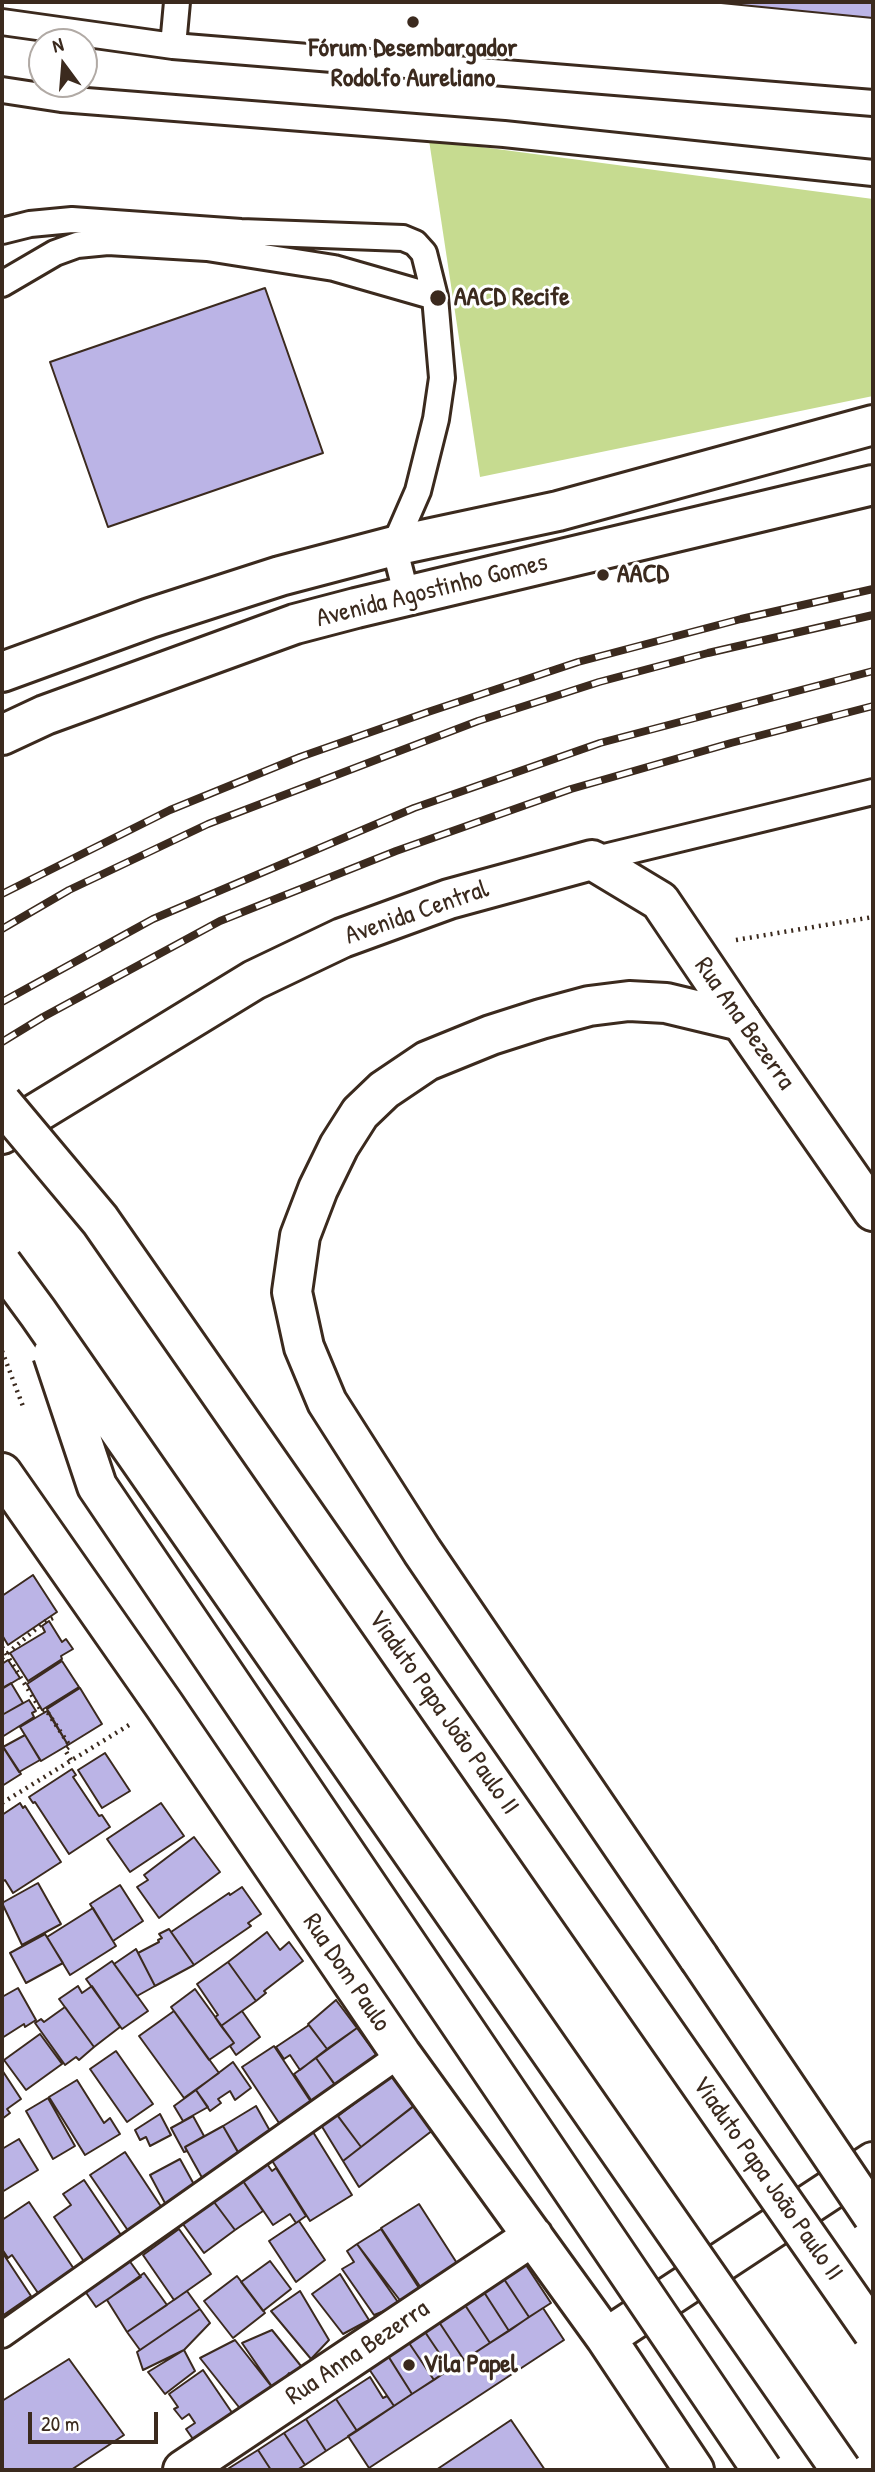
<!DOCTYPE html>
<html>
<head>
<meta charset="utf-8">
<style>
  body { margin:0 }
  #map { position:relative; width:875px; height:2472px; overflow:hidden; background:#fff; font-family:"Patrick Hand",sans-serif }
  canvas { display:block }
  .frame { position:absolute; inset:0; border:4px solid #3b2a1e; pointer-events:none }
  .north { position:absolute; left:28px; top:28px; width:70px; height:70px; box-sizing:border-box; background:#fff; border:2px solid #b1aaa5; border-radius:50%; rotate:344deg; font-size:19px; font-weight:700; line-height:28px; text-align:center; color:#3b2a1e }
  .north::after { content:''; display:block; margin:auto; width:24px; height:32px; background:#3b2a1e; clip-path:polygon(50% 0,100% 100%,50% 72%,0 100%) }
  .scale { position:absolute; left:28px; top:2412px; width:130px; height:32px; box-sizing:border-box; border:4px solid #3b2a1e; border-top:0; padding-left:9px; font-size:21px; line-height:24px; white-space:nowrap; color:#3b2a1e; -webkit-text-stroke:5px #fff; paint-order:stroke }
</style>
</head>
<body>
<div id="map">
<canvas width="875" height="2472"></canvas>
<div class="frame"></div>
<div class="north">N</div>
<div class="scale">20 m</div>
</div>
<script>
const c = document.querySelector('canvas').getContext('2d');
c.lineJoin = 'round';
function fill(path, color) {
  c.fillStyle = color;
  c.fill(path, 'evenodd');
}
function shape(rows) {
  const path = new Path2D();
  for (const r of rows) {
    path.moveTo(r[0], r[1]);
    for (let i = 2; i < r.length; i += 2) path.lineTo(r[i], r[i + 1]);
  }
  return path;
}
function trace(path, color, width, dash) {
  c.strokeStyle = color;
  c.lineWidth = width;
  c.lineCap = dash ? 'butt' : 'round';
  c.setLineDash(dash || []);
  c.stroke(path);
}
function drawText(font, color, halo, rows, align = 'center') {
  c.font = font + ' "Patrick Hand",sans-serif';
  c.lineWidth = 6;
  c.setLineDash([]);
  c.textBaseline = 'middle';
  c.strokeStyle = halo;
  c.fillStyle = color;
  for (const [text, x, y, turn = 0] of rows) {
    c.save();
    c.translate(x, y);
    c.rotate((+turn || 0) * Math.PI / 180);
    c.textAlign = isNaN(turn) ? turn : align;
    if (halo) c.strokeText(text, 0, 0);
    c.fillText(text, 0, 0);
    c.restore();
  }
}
fill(shape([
  [429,140,873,199,873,396,480,477]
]), '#c6db90');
const building = shape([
  [711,2,873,2,873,18,711,2],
  [265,288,323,453,108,527,50,362,265,288],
  [33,1575,57,1612,8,1645,2,1635,2,1596,33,1575],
  [49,1621,62,1642,66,1639,73,1649,61,1656,62,1659,28,1681,10,1653,45,1632,42,1626,49,1621],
  [8,1660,20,1678,2,1689,2,1664,8,1660],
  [62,1661,79,1687,42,1710,27,1684,62,1661],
  [11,1683,23,1703,2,1715,2,1688,11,1683],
  [80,1688,102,1724,68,1745,47,1709,80,1688],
  [29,1700,36,1711,32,1713,34,1717,2,1737,2,1715,29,1700],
  [47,1711,68,1745,41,1761,20,1727,47,1711],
  [25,1735,40,1760,19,1772,3,1747,25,1735],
  [2,1745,21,1774,2,1786,2,1745],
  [105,1753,130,1791,102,1808,78,1770,105,1753],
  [72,1769,76,1775,73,1777,99,1816,102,1815,110,1827,69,1854,35,1802,33,1803,29,1797,72,1769],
  [20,1803,23,1808,25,1806,61,1862,13,1893,5,1880,2,1882,2,1815,20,1803],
  [161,1803,184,1836,130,1872,107,1839,161,1803],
  [194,1837,220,1872,159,1918,137,1887,148,1880,144,1875,194,1837],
  [38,1883,61,1924,22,1945,2,1903,38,1883],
  [120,1885,143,1921,113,1941,90,1904,120,1885],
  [242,1887,261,1914,248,1923,251,1926,194,1965,171,1932,229,1893,230,1895,242,1887],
  [93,1908,116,1946,70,1975,47,1937,93,1908],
  [169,1929,194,1965,155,1986,138,1953,159,1942,158,1940,162,1938,159,1934,169,1929],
  [267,1932,280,1950,289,1942,303,1961,264,1991,266,1993,256,2001,228,1962,267,1932],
  [45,1934,63,1963,26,1983,10,1953,45,1934],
  [136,1949,155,1986,137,1996,114,1964,136,1949],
  [112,1961,148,2011,122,2029,86,1979,112,1961],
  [228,1962,256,2001,221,2026,215,2017,218,2015,197,1984,228,1962],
  [78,1986,82,1993,92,1986,120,2027,94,2047,59,1999,78,1986],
  [18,1988,36,2020,25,2027,24,2024,2,2038,2,1997,18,1988],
  [195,1989,234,2043,209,2060,171,2007,195,1989],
  [336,2000,357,2028,327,2049,308,2024,336,2000],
  [65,2007,94,2047,79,2060,76,2057,65,2065,35,2023,41,2019,44,2022,65,2007],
  [174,2011,219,2073,184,2098,139,2036,174,2011],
  [242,2011,260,2037,236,2055,230,2046,234,2043,221,2026,242,2011],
  [309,2025,327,2049,300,2070,290,2055,284,2059,276,2047,309,2025],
  [357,2028,378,2057,337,2088,316,2058,357,2028],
  [40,2034,62,2064,26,2090,4,2060,40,2034],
  [274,2046,313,2105,281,2126,242,2067,274,2046],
  [116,2051,153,2104,127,2122,90,2069,116,2051],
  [316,2058,336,2086,313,2103,294,2074,316,2058],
  [233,2062,251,2088,235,2100,230,2091,218,2099,221,2103,210,2111,196,2090,233,2062],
  [2,2070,21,2099,7,2109,10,2113,2,2119,2,2070],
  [393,2074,416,2104,361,2147,338,2116,393,2074],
  [77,2080,104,2123,110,2118,120,2134,85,2155,49,2097,77,2080],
  [196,2090,208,2107,183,2121,174,2106,196,2090],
  [48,2098,75,2146,53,2159,26,2111,48,2098],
  [256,2106,274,2138,241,2157,223,2126,256,2106],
  [414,2106,433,2130,359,2187,343,2161,414,2106],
  [160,2114,171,2135,150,2146,146,2137,140,2140,135,2130,160,2114],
  [337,2115,361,2147,343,2161,321,2125,337,2115],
  [193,2116,204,2136,185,2147,187,2151,184,2152,171,2128,193,2116],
  [223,2126,243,2161,205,2183,185,2147,223,2126],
  [313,2132,352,2195,310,2221,271,2159,313,2132],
  [19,2139,38,2170,2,2192,2,2149,19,2139],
  [125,2152,164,2211,131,2235,90,2175,125,2152],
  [180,2159,196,2188,166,2205,150,2175,180,2159],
  [265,2161,272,2171,276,2168,306,2216,296,2223,290,2214,273,2225,241,2178,265,2161],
  [241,2178,263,2211,235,2230,211,2198,241,2178],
  [84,2180,123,2238,85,2263,54,2217,71,2205,63,2194,84,2180],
  [211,2198,235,2230,204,2253,180,2220,211,2198],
  [29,2202,74,2269,38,2293,12,2255,8,2258,2,2249,2,2220,29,2202],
  [419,2204,462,2271,423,2291,381,2228,419,2204],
  [299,2221,325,2260,296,2282,269,2241,299,2221],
  [179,2229,211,2274,174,2300,143,2255,179,2229],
  [381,2229,419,2288,402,2303,357,2244,381,2229],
  [357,2244,400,2305,374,2315,342,2269,354,2262,347,2251,357,2244],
  [2,2252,31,2296,2,2316,2,2252],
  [126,2256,141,2277,96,2307,80,2284,126,2256],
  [270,2261,291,2289,263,2311,241,2282,270,2261],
  [524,2262,551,2303,529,2317,502,2276,524,2262],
  [144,2273,167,2305,127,2332,107,2300,144,2273],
  [340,2274,369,2320,343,2334,312,2294,340,2274],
  [237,2276,265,2313,233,2338,204,2301,237,2276],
  [502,2276,529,2317,509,2331,482,2289,502,2276],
  [482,2289,509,2331,490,2343,463,2302,482,2289],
  [187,2291,200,2309,140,2350,127,2332,187,2291],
  [300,2291,329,2340,311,2359,271,2311,300,2291],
  [463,2302,490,2343,464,2360,437,2319,463,2302],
  [543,2308,564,2340,369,2468,348,2436,543,2308],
  [200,2309,210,2323,184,2350,143,2370,137,2352,200,2309],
  [437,2319,464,2360,450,2369,423,2329,437,2319],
  [423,2329,450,2369,434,2380,407,2340,423,2329],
  [272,2330,305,2371,294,2380,289,2373,275,2391,242,2343,272,2330],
  [235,2340,275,2391,242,2411,200,2358,235,2340],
  [407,2340,434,2380,412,2394,385,2351,407,2340],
  [184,2350,195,2371,165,2394,148,2372,184,2350],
  [388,2356,412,2394,394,2406,369,2369,388,2356],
  [69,2359,124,2435,71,2470,2,2470,2,2401,69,2359],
  [203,2370,237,2420,195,2442,186,2429,195,2423,189,2414,182,2419,174,2409,178,2407,169,2394,203,2370],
  [370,2377,383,2398,387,2396,394,2406,357,2431,336,2399,370,2377],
  [336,2399,357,2431,326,2451,306,2419,336,2399],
  [306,2419,326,2451,305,2465,284,2433,306,2419],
  [511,2420,545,2470,436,2470,511,2420],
  [284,2433,305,2465,297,2470,271,2470,258,2450,284,2433],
  [258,2450,271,2470,226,2470,258,2450]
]);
fill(building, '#bbb4e6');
trace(building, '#3b2a1e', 2);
const lane = shape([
  [2,22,173,46,873,103],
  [173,46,177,2],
  [2,90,61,99,504,134,873,173],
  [2,231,30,224,72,220,241,232,403,238,415,243,424,253,435,297,442,378,436,419,418,491,394,546,407,597],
  [2,284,55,253,77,245,108,242,207,248,334,268,435,297],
  [592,860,873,792],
  [2,2335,401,2054]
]);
const street = shape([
  [2,672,150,618,280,576,394,546,558,511,873,425],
  [2,735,45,715,295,624,356,608,873,485],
  [2,1134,254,980,342,938,449,899,592,860,660,901,741,1021],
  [2,1473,164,1705,401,2054,606,2338,694,2470],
  [606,2338,873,2162],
  [183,2470,533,2236]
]);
const secondary = shape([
  [741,1021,873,1211]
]);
const highway = shape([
  [699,1958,422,1551,327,1402,304,1347,292,1292,300,1236,318,1189,339,1146,360,1113,384,1090,427,1061,491,1035,541,1019,589,1006,629,1001,666,1003,741,1021]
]);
trace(lane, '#3b2a1e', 30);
trace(street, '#3b2a1e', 44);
trace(secondary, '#3b2a1e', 44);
trace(highway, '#3b2a1e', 44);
trace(shape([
  [736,940,873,917],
  [2,1647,42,1712,46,1710,70,1746,65,1750,71,1760],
  [2,1658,44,1622,53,1618],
  [2,1803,129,1725]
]), '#3b2a1e', 4.5, [2, 5]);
trace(lane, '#fff', 24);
trace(street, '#fff', 38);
trace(secondary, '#fff', 38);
trace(highway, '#fff', 38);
const rail = shape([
  [2,894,170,810,300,757,428,712,578,662,741,619,873,589],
  [2,929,69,890,208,824,478,721,599,682,708,653,873,615],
  [2,1002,153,919,414,808,600,743,873,671],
  [2,1042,43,1017,220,921,396,851,571,789,731,743,873,706]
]);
trace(rail, '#3b2a1e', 8);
trace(rail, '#fff', 5, [16]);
const highwayBridge = shape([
  [2,1103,100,1220,873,2332],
  [2,1264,38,1313,841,2470],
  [53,1354,97,1486,762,2470],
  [699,1958,873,2216]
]);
trace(highwayBridge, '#3b2a1e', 44, []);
trace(shape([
  [2,1351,24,1409]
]), '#3b2a1e', 4.5, [2, 5]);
trace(highwayBridge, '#fff', 38);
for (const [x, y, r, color] of [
  [413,22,7,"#3b2a1e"],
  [438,298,9,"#3b2a1e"],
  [603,575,7,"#3b2a1e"],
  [409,2365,7,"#3b2a1e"]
]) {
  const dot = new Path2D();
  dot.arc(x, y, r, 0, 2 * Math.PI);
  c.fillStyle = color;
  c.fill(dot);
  trace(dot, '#fff', 2.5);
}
drawText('bold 26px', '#3b2a1e', '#fff', [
  ["Fórum Desembargador",413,49,"center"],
  ["Rodolfo Aureliano",413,79,"center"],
  ["AACD Recife",454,298],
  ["AACD",617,575],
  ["Vila Papel",423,2365]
], 'left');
drawText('26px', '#3b2a1e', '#fff', [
  ["Avenida Agostinho Gomes",432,591,-14],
  ["Avenida Central",417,913,-19],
  ["Rua Ana Bezerra",744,1024,55],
  ["Viaduto Papa João Paulo II",443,1713,55],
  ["Rua Dom Paulo",346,1973,56],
  ["Viaduto Papa João Paulo II",767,2179,55],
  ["Rua Anna Bezerra",358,2353,-34]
]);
</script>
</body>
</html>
